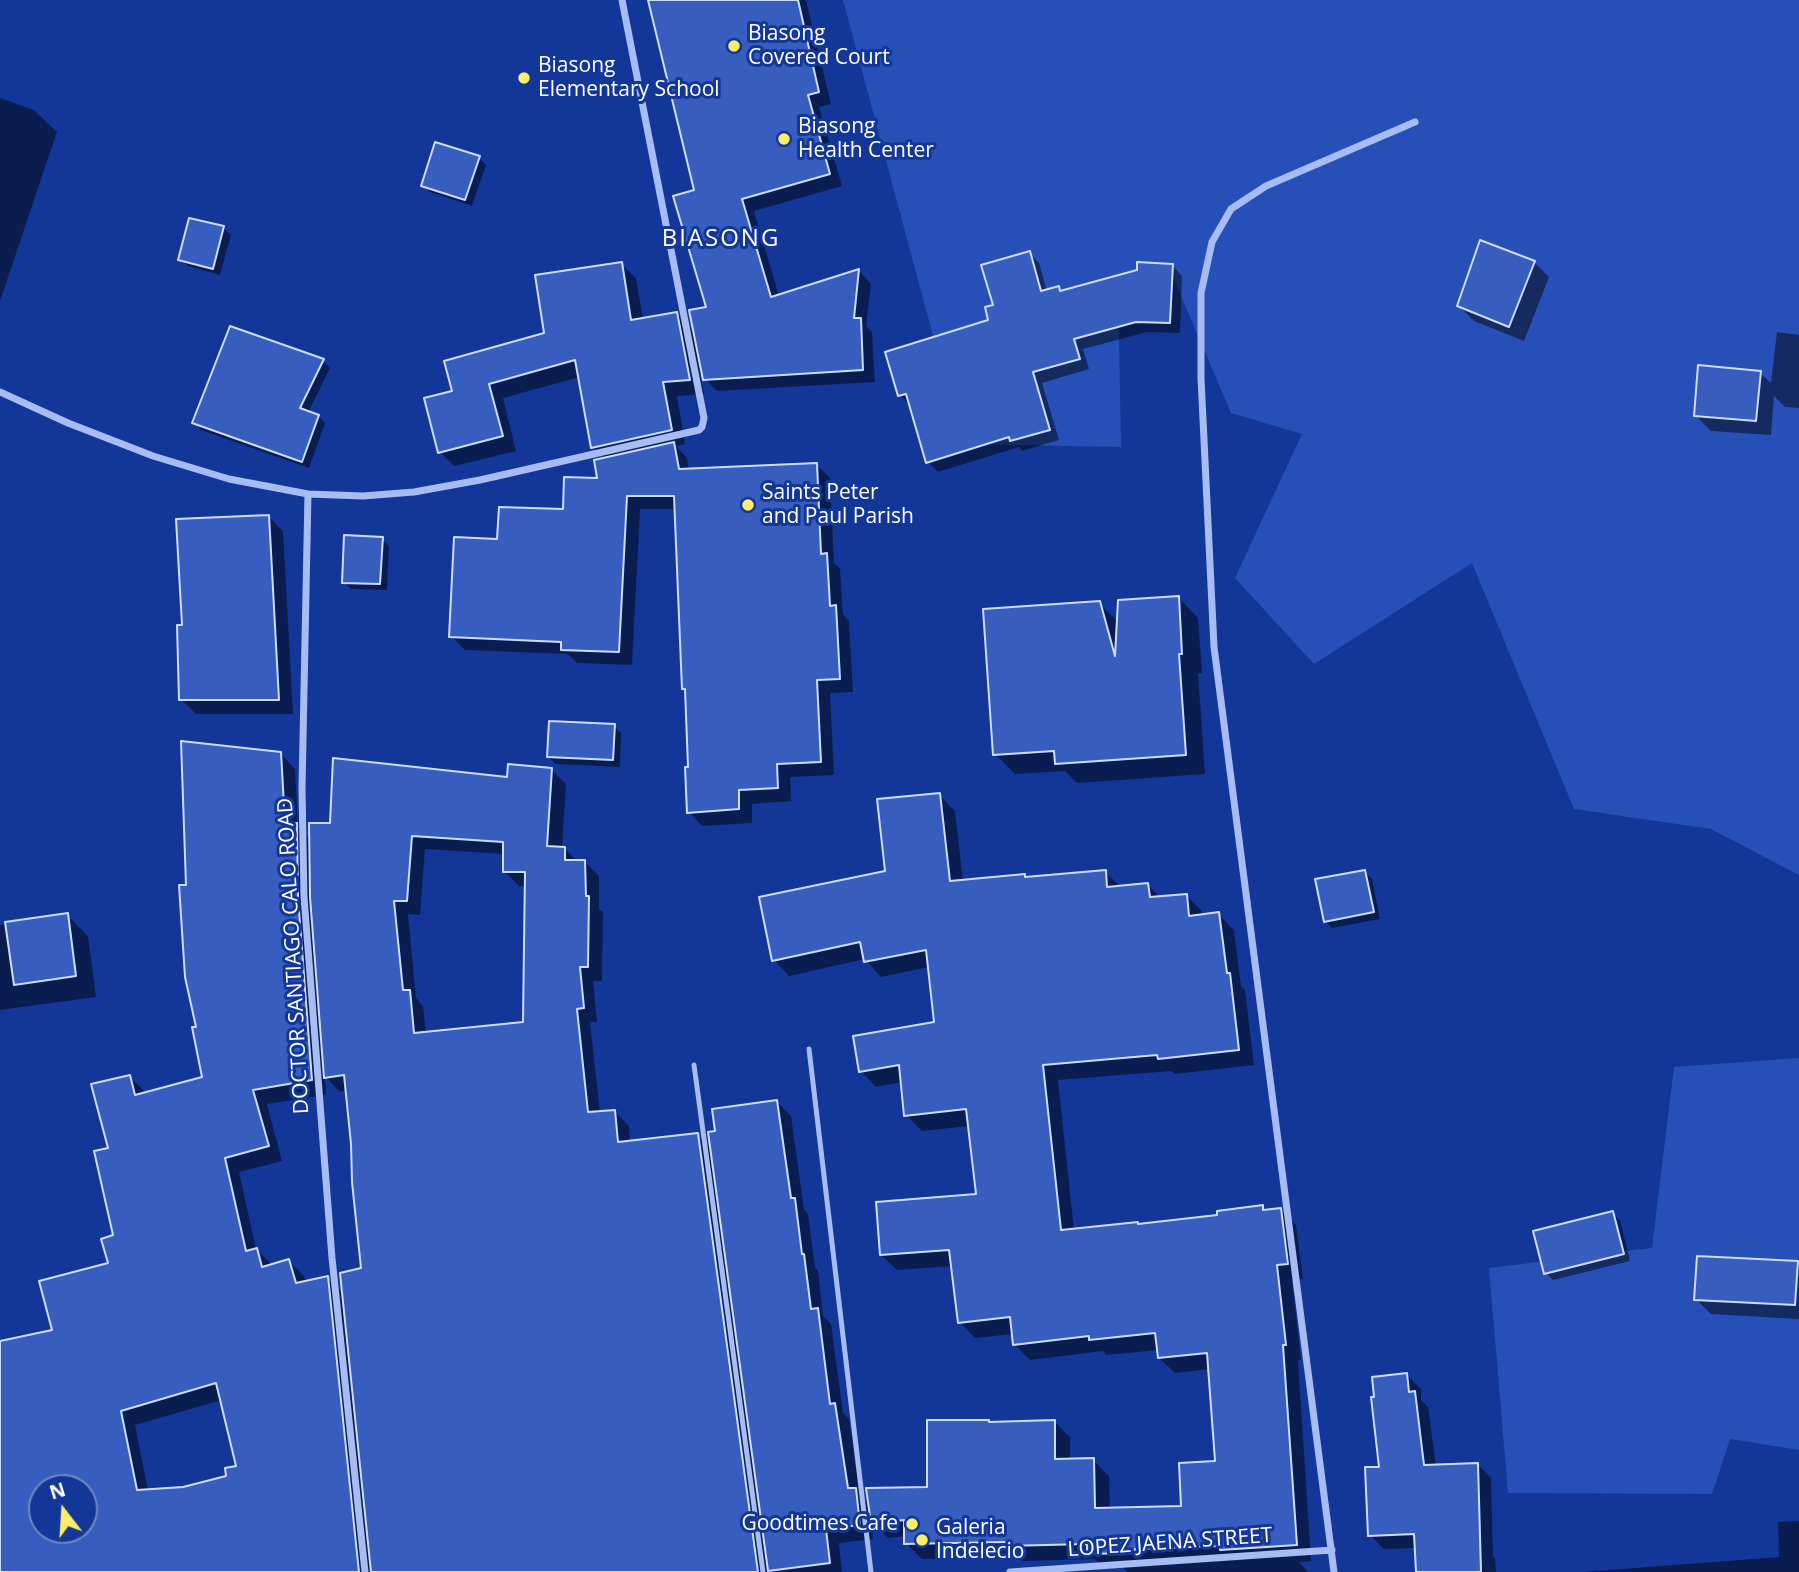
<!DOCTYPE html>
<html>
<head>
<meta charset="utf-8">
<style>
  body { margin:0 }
  #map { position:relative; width:1799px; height:1572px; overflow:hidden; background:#133799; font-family:"Open Sans",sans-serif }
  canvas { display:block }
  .north { position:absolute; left:28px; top:1474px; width:70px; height:70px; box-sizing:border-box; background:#133799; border:2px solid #7187c2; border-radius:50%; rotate:343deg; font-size:19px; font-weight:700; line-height:28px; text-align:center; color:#fff }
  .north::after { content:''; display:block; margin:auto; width:24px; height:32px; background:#ffed68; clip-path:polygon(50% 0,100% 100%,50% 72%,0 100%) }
</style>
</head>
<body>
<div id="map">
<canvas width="1799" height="1572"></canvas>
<div class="north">N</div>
</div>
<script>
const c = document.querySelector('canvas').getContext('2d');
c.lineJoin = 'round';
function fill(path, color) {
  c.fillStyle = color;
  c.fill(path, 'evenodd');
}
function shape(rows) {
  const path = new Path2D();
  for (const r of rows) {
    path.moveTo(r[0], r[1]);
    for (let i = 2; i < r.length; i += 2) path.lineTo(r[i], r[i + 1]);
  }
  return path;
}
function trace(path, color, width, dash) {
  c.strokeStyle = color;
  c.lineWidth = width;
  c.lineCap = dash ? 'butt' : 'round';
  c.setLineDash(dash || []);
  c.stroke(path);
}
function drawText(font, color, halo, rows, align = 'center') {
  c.font = font + ' "Open Sans",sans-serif';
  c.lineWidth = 6;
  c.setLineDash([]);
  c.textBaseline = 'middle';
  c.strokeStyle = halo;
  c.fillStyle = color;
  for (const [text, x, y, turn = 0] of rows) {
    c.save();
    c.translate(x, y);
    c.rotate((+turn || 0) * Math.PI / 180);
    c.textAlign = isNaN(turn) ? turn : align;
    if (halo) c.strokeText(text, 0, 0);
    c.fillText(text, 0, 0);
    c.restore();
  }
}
fill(shape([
  [843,0,1799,0,1799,875,1711,829,1574,809,1472,563,1314,664,1235,578,1302,434,1231,413,1173,277,1118,281,1121,447,962,444],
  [1799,1058,1799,1450,1730,1439,1712,1494,1508,1493,1489,1268,1652,1248,1674,1067]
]), '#264fb7');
fill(shape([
  [650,0,806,0,831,104,819,107,842,186,754,211,779,296,859,271,871,284,866,326,872,332,875,382,717,391,700,374,704,394,677,396,685,444,676,446,687,458,689,470,816,464,830,478,834,563,840,569,843,614,849,621,853,692,830,693,834,775,790,777,791,801,752,804,752,823,702,826,689,812,690,769,686,691,684,688,676,509,640,509,632,665,577,663,568,654,465,650,451,636,499,541,565,511,599,480,605,459,593,447,580,377,503,398,516,451,454,466,440,452,454,392,546,334,621,264,636,278,643,320,676,314,695,333,708,308,696,191],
  [0,98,34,110,57,132,0,301],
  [479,158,486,165,472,206,430,192,423,185],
  [223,228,231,235,220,275,188,266,180,259],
  [1029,253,1039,263,1047,291,1058,288,1063,292,1172,265,1182,276,1180,333,1147,332,1083,349,1089,369,1042,383,1059,440,1022,451,1019,447,938,472,928,462,910,405,900,395,990,321,996,306],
  [1534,262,1549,277,1524,341,1474,321,1459,306],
  [1777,332,1799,335,1799,408,1785,407,1774,396,1771,435,1711,431,1696,416,1760,373,1771,383],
  [323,361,330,368,308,413,318,416,325,423,309,468,201,430,194,422],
  [269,517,283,531,293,714,196,714,181,699,184,627],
  [382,539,389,546,387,590,351,589,344,582],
  [1179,598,1198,618,1202,673,1198,673,1205,774,1077,783,1065,771,1015,774,995,754,1099,603,1119,623],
  [614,726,621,733,620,767,556,764,548,757],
  [281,754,295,769,298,827,311,840,332,825,509,779,551,769,566,784,562,848,564,848,578,862,585,862,599,876,599,909,603,912,602,981,593,981,597,1022,590,1022,600,1113,614,1111,629,1126,630,1143,697,1135,713,1150,777,1102,791,1116,804,1209,808,1214,815,1268,818,1270,823,1316,831,1324,843,1413,849,1419,860,1495,870,1505,928,1489,989,1421,990,1423,1054,1421,1070,1437,1070,1461,1093,1460,1109,1476,1110,1509,1183,1508,1216,1463,1210,1369,1175,1373,1159,1358,1159,1350,1106,1355,1103,1351,1030,1360,1014,1344,1013,1334,975,1338,960,1322,953,1266,897,1270,881,1255,978,1196,970,1126,922,1131,906,1115,902,1082,876,1087,861,1071,936,1024,929,967,881,977,865,959,789,976,774,960,887,872,939,795,955,811,963,882,1024,876,1027,879,1105,872,1121,887,1148,885,1161,898,1186,895,1202,911,1202,916,1218,914,1234,930,1241,986,1245,990,1254,1065,1175,1074,1171,1071,1058,1080,1074,1230,1139,1225,1219,1216,1262,1207,1266,1211,1280,1210,1296,1225,1303,1279,1292,1280,1301,1360,1298,1360,1311,1561,1299,1562,1308,1572,1125,1572,1127,1572,1123,1568,1104,1569,1095,1559,1022,1561,1018,1557,922,1559,906,1543,906,1536,888,1538,871,1522,873,1539,839,1543,842,1572,0,1572,0,1343,54,1331,110,1264,115,1236,110,1150,129,1076,144,1091,145,1095,204,1079,198,1028,188,886],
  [425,849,505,854,504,871,519,886,526,886,524,1024,426,1033,423,1006,416,998,408,914,420,915],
  [325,1076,340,1092,348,1090,363,1269,344,1294,327,1278,306,1283,304,1276,289,1261,272,1265,256,1249,239,1172,282,1161,267,1104,326,1095],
  [222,1400,239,1467,228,1477,149,1495,135,1425],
  [42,1488,84,1488,84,1530,42,1530],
  [1365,872,1372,879,1380,919,1332,928,1325,921],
  [67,915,88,936,96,997,0,1010,0,925],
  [1612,1213,1620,1220,1630,1261,1553,1280,1546,1273],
  [1797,1263,1799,1265,1799,1319,1711,1314,1696,1299],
  [1407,1375,1421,1389,1421,1400,1428,1407,1436,1466,1477,1464,1491,1478,1493,1556,1495,1558,1496,1572,1418,1572,1417,1548,1384,1549,1370,1535,1381,1468],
  [1799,1521,1799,1572,1583,1572,1779,1557,1778,1522]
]), '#0007');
const building = shape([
  [648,0,798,0,819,92,808,95,830,174,742,199,771,297,859,269,854,318,861,318,863,370,703,380,689,310,706,307,673,196,694,190,648,0],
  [435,142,480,156,465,200,421,186,435,142],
  [189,218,224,226,213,269,178,260,189,218],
  [1480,240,1535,261,1509,327,1457,306,1480,240],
  [1030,251,1041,291,1059,286,1060,291,1137,270,1137,262,1173,264,1170,323,1136,322,1074,339,1080,359,1033,372,1050,430,1010,441,1009,437,926,463,906,394,898,396,885,352,988,320,985,307,993,305,981,265,1030,251],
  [622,262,631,320,677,312,690,380,663,382,672,430,591,448,575,360,489,384,503,436,438,453,424,398,452,391,444,361,544,333,535,275,622,262],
  [230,326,324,359,300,408,319,415,302,462,192,423,230,326],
  [1698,365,1761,371,1756,421,1694,416,1698,365],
  [674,442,679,469,817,463,821,554,827,553,830,606,836,605,840,679,817,680,821,762,777,764,778,788,739,790,739,809,687,813,685,767,688,767,685,689,682,689,674,496,627,496,619,652,561,650,561,642,449,637,454,537,497,539,499,507,563,509,564,477,597,478,594,460,674,442],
  [269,515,279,700,179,700,177,625,182,625,176,519,269,515],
  [344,535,383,537,380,584,342,583,344,535],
  [1179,596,1182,654,1179,654,1186,755,1055,764,1054,751,993,755,983,609,1100,601,1115,656,1118,600,1179,596],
  [549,721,615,724,613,760,547,757,549,721],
  [181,741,281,752,285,823,297,823,298,897,312,1080,253,1090,269,1146,225,1158,246,1251,257,1248,262,1267,289,1259,296,1283,328,1276,359,1572,0,1572,0,1341,52,1330,39,1281,108,1263,101,1239,113,1235,94,1151,108,1148,91,1084,130,1075,135,1095,202,1077,192,1027,196,1027,185,977,179,885,186,885,181,741],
  [216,1383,236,1466,225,1468,226,1476,183,1487,137,1490,121,1411,216,1383],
  [42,1488,84,1488,84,1530,42,1530,42,1488],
  [333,758,507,777,508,764,552,768,547,846,565,847,565,860,585,860,586,896,589,896,588,967,580,967,584,1008,577,1009,588,1112,615,1110,618,1142,698,1133,758,1572,371,1572,340,1273,361,1268,352,1182,351,1144,344,1075,324,1078,310,897,309,823,330,823,333,758],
  [412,836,503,842,503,872,525,872,523,1022,414,1033,410,990,403,990,394,901,407,901,412,836],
  [940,793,950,881,1025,874,1025,877,1106,870,1107,887,1148,883,1150,897,1187,894,1189,916,1219,912,1227,973,1230,973,1239,1050,1158,1059,1157,1055,1043,1065,1061,1230,1138,1222,1138,1224,1217,1215,1217,1211,1263,1205,1263,1210,1281,1208,1288,1264,1277,1265,1286,1345,1283,1345,1297,1545,1220,1550,1220,1546,1135,1549,1135,1553,1087,1554,1087,1544,1005,1546,1005,1542,904,1544,904,1520,871,1524,866,1488,927,1487,927,1420,989,1420,989,1422,1055,1420,1055,1459,1094,1458,1095,1508,1181,1506,1179,1463,1215,1461,1207,1353,1158,1358,1155,1333,1089,1340,1089,1336,1013,1345,1010,1317,958,1323,949,1250,880,1255,876,1202,976,1194,966,1109,904,1116,899,1065,859,1072,853,1036,934,1022,926,950,864,962,860,942,772,961,759,897,885,871,877,799,940,793],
  [1365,870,1374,912,1324,922,1315,879,1365,870],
  [68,913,76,976,14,985,5,922,68,913],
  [777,1100,791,1198,795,1198,802,1254,804,1254,811,1309,818,1308,830,1404,835,1403,848,1488,856,1488,860,1525,826,1529,830,1563,768,1571,708,1132,715,1131,712,1109,777,1100],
  [1613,1211,1624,1254,1544,1274,1533,1231,1613,1211],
  [1697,1256,1798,1261,1795,1305,1694,1300,1697,1256],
  [1407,1373,1409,1392,1415,1391,1424,1465,1478,1463,1481,1572,1416,1572,1414,1534,1368,1536,1365,1467,1379,1467,1371,1397,1374,1397,1372,1377,1407,1373]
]);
fill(building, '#375dbf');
trace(building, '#cedcfd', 2);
trace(shape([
  [809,1049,871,1572],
  [694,1065,763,1572]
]), '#a6bcf3', 5);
trace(shape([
  [0,392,68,423,153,456,229,479,308,494,363,496,414,492,480,480,699,430,702,427,704,418,622,0],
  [308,494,302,788,304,897,332,1258,365,1572],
  [1010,1572,1332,1550],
  [1334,1572,1214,647,1201,378,1201,293,1212,242,1231,209,1266,186,1415,122]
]), '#a6bcf3', 7);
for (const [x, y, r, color] of [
  [734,46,7,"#ffed68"],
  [524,78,7,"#ffed68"],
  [784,139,7,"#ffed68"],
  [748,505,7,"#ffed68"],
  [912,1524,7,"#ffed68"],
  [922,1540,7,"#ffed68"]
]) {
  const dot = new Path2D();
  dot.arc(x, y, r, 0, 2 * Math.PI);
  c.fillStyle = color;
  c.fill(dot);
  trace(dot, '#133799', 2.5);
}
drawText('21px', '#fff', '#133799', [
  ["Biasong",748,34],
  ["Covered Court",748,58],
  ["Biasong",538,66],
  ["Elementary School",538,90],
  ["Biasong",798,127],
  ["Health Center",798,151],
  ["Saints Peter",762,493],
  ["and Paul Parish",762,517],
  ["Goodtimes Cafe",898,1524,"right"],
  ["Galeria",936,1528],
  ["Indelecio",936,1552]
], 'left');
drawText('21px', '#fff', '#133799', [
  ["DOCTOR SANTIAGO CALO ROAD",294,956,-93],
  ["LOPEZ JAENA STREET",1170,1543,-4]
]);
c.letterSpacing = '2px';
drawText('24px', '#fff', '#133799', [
  ["BIASONG",721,239]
]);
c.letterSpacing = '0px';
</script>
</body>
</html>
